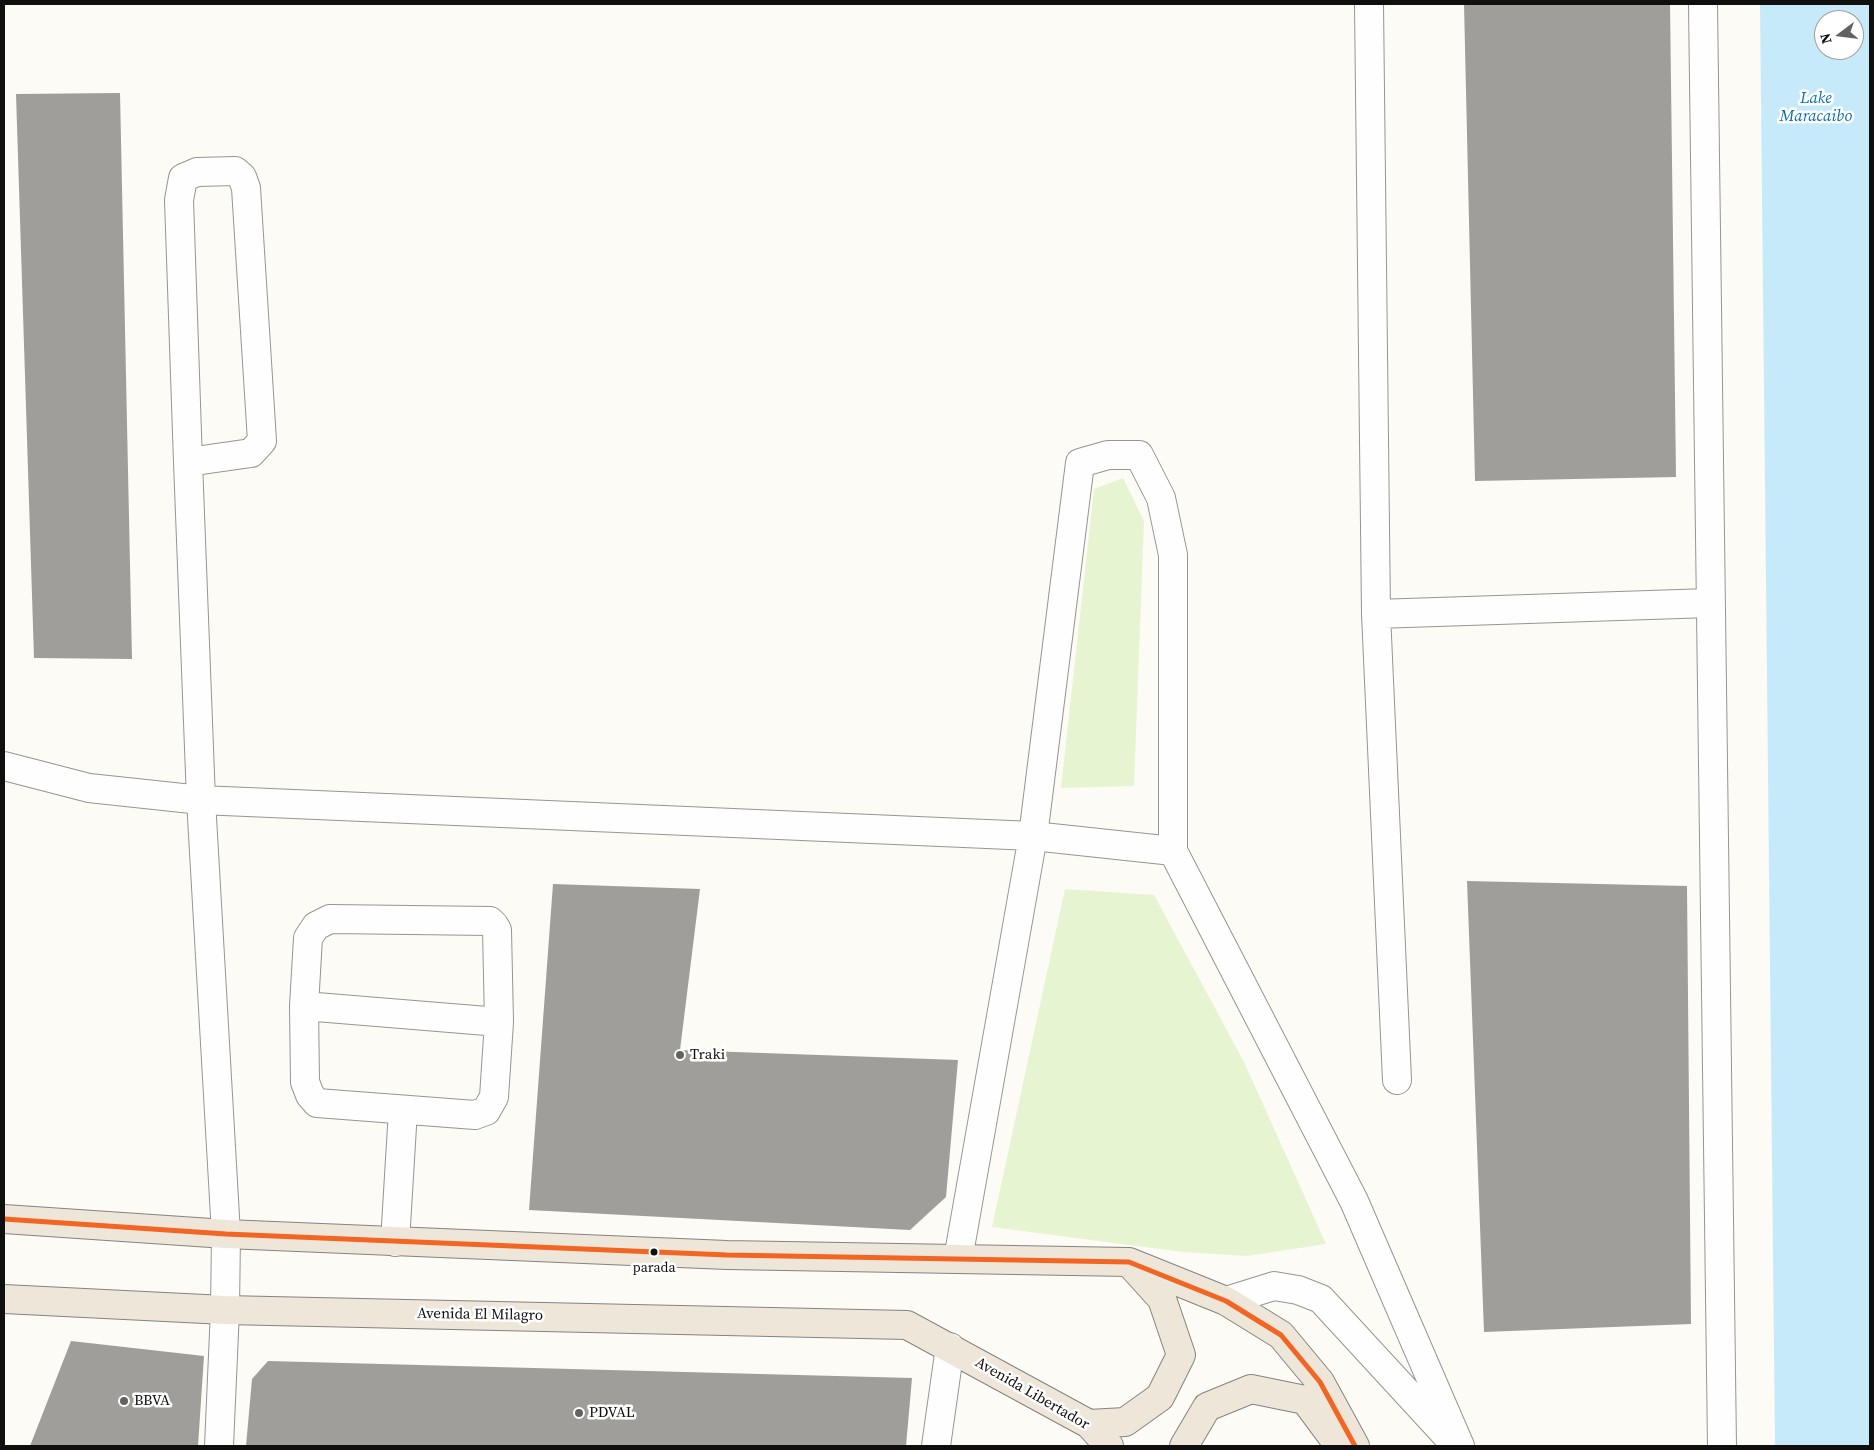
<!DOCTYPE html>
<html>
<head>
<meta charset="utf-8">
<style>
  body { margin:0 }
  #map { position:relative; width:1874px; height:1450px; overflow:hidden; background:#fcfbf5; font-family:"Source Serif 4",serif }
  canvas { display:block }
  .frame { position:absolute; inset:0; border:5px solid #0f0f0f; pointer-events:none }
  .north { position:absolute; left:1814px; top:10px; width:50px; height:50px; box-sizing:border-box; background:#fff; border:1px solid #9f9f9f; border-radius:50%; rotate:255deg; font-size:14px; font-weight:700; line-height:20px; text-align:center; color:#0f0f0f }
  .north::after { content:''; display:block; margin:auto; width:18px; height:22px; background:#626260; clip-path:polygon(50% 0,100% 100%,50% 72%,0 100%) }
</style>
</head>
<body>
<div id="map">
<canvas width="1874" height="1450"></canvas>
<div class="frame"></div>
<div class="north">N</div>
</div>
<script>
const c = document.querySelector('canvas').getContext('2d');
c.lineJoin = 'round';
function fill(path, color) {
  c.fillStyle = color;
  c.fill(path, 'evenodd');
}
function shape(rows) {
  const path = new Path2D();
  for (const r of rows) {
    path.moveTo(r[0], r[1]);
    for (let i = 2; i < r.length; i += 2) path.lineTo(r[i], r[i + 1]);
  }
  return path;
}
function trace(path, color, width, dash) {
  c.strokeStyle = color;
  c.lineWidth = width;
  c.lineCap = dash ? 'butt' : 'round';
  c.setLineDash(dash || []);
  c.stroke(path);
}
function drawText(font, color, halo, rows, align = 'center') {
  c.font = font + ' "Source Serif 4",serif';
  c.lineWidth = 5;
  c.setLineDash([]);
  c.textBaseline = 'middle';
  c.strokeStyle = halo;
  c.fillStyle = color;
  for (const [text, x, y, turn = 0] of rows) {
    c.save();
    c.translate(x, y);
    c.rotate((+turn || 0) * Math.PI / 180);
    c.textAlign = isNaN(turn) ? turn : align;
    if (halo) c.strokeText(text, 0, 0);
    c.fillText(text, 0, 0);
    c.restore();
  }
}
fill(shape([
  [1123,478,1144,521,1134,786,1061,788,1094,489],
  [1065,889,1154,895,1244,1062,1326,1244,1247,1256,1183,1252,992,1227]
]), '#e7f4d2');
fill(shape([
  [1760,4,1870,4,1870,1446,1775,1446],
  [1824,20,1854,20,1854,50,1824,50]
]), '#c7eafa');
fill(shape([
  [1464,4,1670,4,1676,477,1475,481],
  [120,93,132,659,34,658,16,94],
  [1467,881,1687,886,1691,1324,1484,1332],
  [553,884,700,889,680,1050,958,1060,946,1197,910,1230,529,1210],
  [71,1341,204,1356,198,1446,30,1446],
  [268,1361,912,1378,906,1446,246,1446,252,1379]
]), '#a09e9a');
const minor = shape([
  [1369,4,1376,614,1397,1080],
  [1703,4,1722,1446],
  [188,462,251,453,262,441,246,188,242,177,235,171,197,172,183,178,179,200,188,462,201,800,226,1234,225,1310,219,1446],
  [1376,614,1710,603],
  [4,766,89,788,201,800,1033,836,1080,463,1108,455,1139,455,1161,498,1173,555,1173,851,1354,1201,1460,1446],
  [330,919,490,921,494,925,497,930,499,1022,494,1097,486,1111,475,1115,317,1103,310,1095,305,1082,304,1006,308,938,316,926,330,919],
  [304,1006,499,1022],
  [395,1242,403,1110],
  [958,1259,1033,836,1173,851],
  [1226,1301,1274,1286,1298,1290,1321,1299,1449,1438],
  [936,1446,950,1347]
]);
const major = shape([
  [4,1219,226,1234,727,1255,1129,1262,1226,1301,1281,1335,1320,1382,1355,1446],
  [4,1299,225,1310,907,1325,1089,1424,1109,1446],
  [1089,1424,1125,1422,1160,1397,1181,1355,1162,1299,1133,1267],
  [1184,1446,1207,1407,1251,1389,1305,1400,1337,1443]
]);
trace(minor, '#969593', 30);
trace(major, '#838380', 30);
trace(minor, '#fffefe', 28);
trace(major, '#eee7d9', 28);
trace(shape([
  [4,1219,226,1234,727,1255,1129,1262,1226,1301,1281,1335,1320,1382,1355,1446]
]), '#f26522', 5);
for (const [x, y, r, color] of [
  [680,1055,5,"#626260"],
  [654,1252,4.5,"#0f0f0f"],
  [124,1401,5,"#626260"],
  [579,1413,5,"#626260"]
]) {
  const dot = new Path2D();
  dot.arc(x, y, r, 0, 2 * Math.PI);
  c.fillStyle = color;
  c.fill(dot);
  trace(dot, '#fff', 2);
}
drawText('14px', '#0f0f0f', '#fff', [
  ["parada",654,1268]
]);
drawText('15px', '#0f0f0f', '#fff', [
  ["Traki",690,1055],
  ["BBVA",134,1401],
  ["PDVAL",589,1413]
], 'left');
drawText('15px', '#0f0f0f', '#fff', [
  ["Avenida El Milagro",480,1315,1],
  ["Avenida Libertador",1032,1394,30]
]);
drawText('italic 16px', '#0a6eaf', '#fff', [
  ["Lake",1816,99],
  ["Maracaibo",1816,117]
]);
</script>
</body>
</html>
